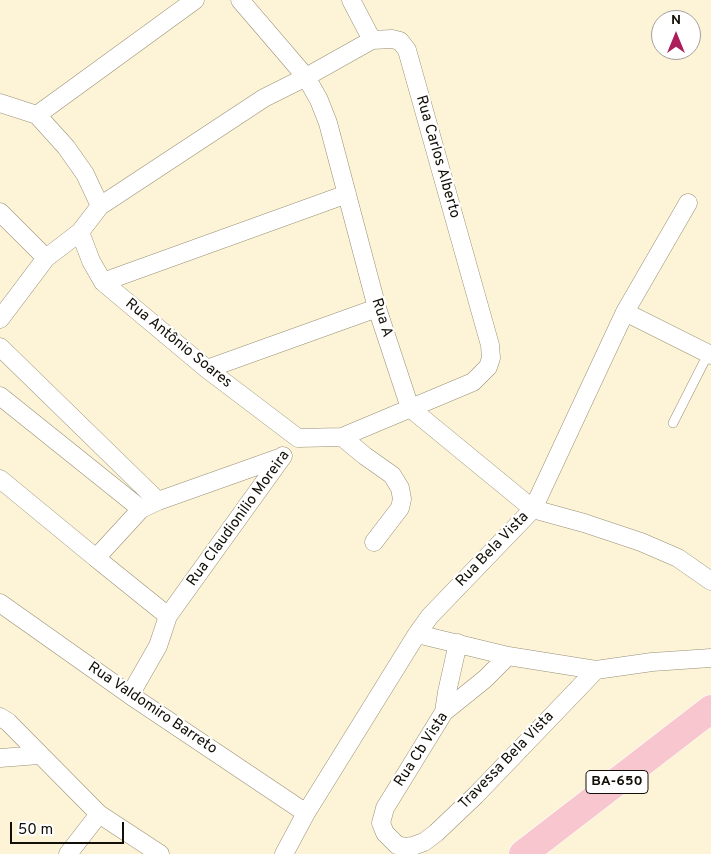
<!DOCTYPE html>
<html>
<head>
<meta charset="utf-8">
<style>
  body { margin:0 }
  #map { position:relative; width:711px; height:854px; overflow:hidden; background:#fdf4d7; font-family:Overpass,sans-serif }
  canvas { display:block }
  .north { position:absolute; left:651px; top:10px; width:50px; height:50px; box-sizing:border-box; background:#fff; border:1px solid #a09f9b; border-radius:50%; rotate:0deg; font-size:14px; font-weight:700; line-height:20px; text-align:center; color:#120f06 }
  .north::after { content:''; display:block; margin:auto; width:18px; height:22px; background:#ab1d5b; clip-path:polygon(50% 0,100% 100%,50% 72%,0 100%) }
  .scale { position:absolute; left:10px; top:822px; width:114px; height:22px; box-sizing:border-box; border:2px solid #120f06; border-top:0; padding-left:6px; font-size:15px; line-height:18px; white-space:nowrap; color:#120f06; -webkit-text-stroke:4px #fff; paint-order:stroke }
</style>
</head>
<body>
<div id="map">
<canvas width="711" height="854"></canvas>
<div class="north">N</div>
<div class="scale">50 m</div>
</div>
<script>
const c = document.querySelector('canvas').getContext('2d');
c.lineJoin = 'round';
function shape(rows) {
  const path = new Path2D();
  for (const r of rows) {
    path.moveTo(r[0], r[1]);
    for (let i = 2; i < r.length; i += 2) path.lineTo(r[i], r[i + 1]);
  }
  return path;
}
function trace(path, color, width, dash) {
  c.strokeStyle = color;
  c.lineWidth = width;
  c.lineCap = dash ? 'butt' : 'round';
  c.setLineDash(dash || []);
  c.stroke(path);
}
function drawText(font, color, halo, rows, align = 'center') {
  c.font = font + ' Overpass,sans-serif';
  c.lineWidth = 4.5;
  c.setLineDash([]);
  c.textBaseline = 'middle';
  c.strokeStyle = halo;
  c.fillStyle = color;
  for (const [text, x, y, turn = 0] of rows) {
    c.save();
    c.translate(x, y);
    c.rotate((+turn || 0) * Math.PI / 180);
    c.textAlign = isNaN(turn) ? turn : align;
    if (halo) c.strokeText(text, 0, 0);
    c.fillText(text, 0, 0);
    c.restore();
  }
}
const service = shape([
  [673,423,708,354]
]);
const minor = shape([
  [240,0,306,77,319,100,328,123,377,308,410,408,533,509,584,523,641,542,678,558,711,581],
  [0,103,37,115,66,147,85,174,100,206],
  [37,115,195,0],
  [0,212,46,258],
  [80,232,91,261,103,282,207,369,298,438],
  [103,282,347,194],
  [625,312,711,355],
  [0,319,46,258,80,232,100,206,264,98,306,77,372,40],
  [0,347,158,501],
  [207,369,377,308],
  [0,396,141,509],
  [342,437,365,456,392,475,400,488,402,499,400,508,374,542],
  [298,438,342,437,473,382,488,367,491,358,490,345,407,50,400,41,392,39,372,40,351,0],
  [0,479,96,558,141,509,158,501,282,457],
  [96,558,168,616],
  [0,603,130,695,306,813],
  [417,634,508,656,596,670,652,662,711,658],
  [508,656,485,679,444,712,385,808,381,823,385,833,397,845,404,847,413,846,424,842,436,833,476,795,596,670],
  [130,695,158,646,168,616,283,456],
  [444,712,447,692,458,643],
  [0,717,8,722,99,814,160,854],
  [0,758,39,755],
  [68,854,99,814],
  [284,854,306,813,417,634,430,616,533,509,625,312,688,203]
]);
const primary = shape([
  [523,854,711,709]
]);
trace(service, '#978f75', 10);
trace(minor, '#978f75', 19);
trace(primary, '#fff', 29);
trace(service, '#fff', 9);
trace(minor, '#fff', 18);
trace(primary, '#f7c6ce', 28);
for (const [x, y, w] of [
  [617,782,62]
]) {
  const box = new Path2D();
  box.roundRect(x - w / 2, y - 11.5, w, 23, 4);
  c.fillStyle = '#fff';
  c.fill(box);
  trace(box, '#120f06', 1);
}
drawText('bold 14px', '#120f06', null, [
  ["BA-650",617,782]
]);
drawText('15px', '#120f06', '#fff', [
  ["Rua Carlos Alberto",437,157,74],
  ["Rua A",381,318,73],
  ["Rua Antônio Soares",178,344,39],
  ["Rua Claudionilio Moreira",239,519,-54],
  ["Rua Bela Vista",493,550,-46],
  ["Rua Valdomiro Barreto",152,709,34],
  ["Rua Cb Vista",422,750,-57],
  ["Travessa Bela Vista",507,761,-46]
]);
</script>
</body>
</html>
